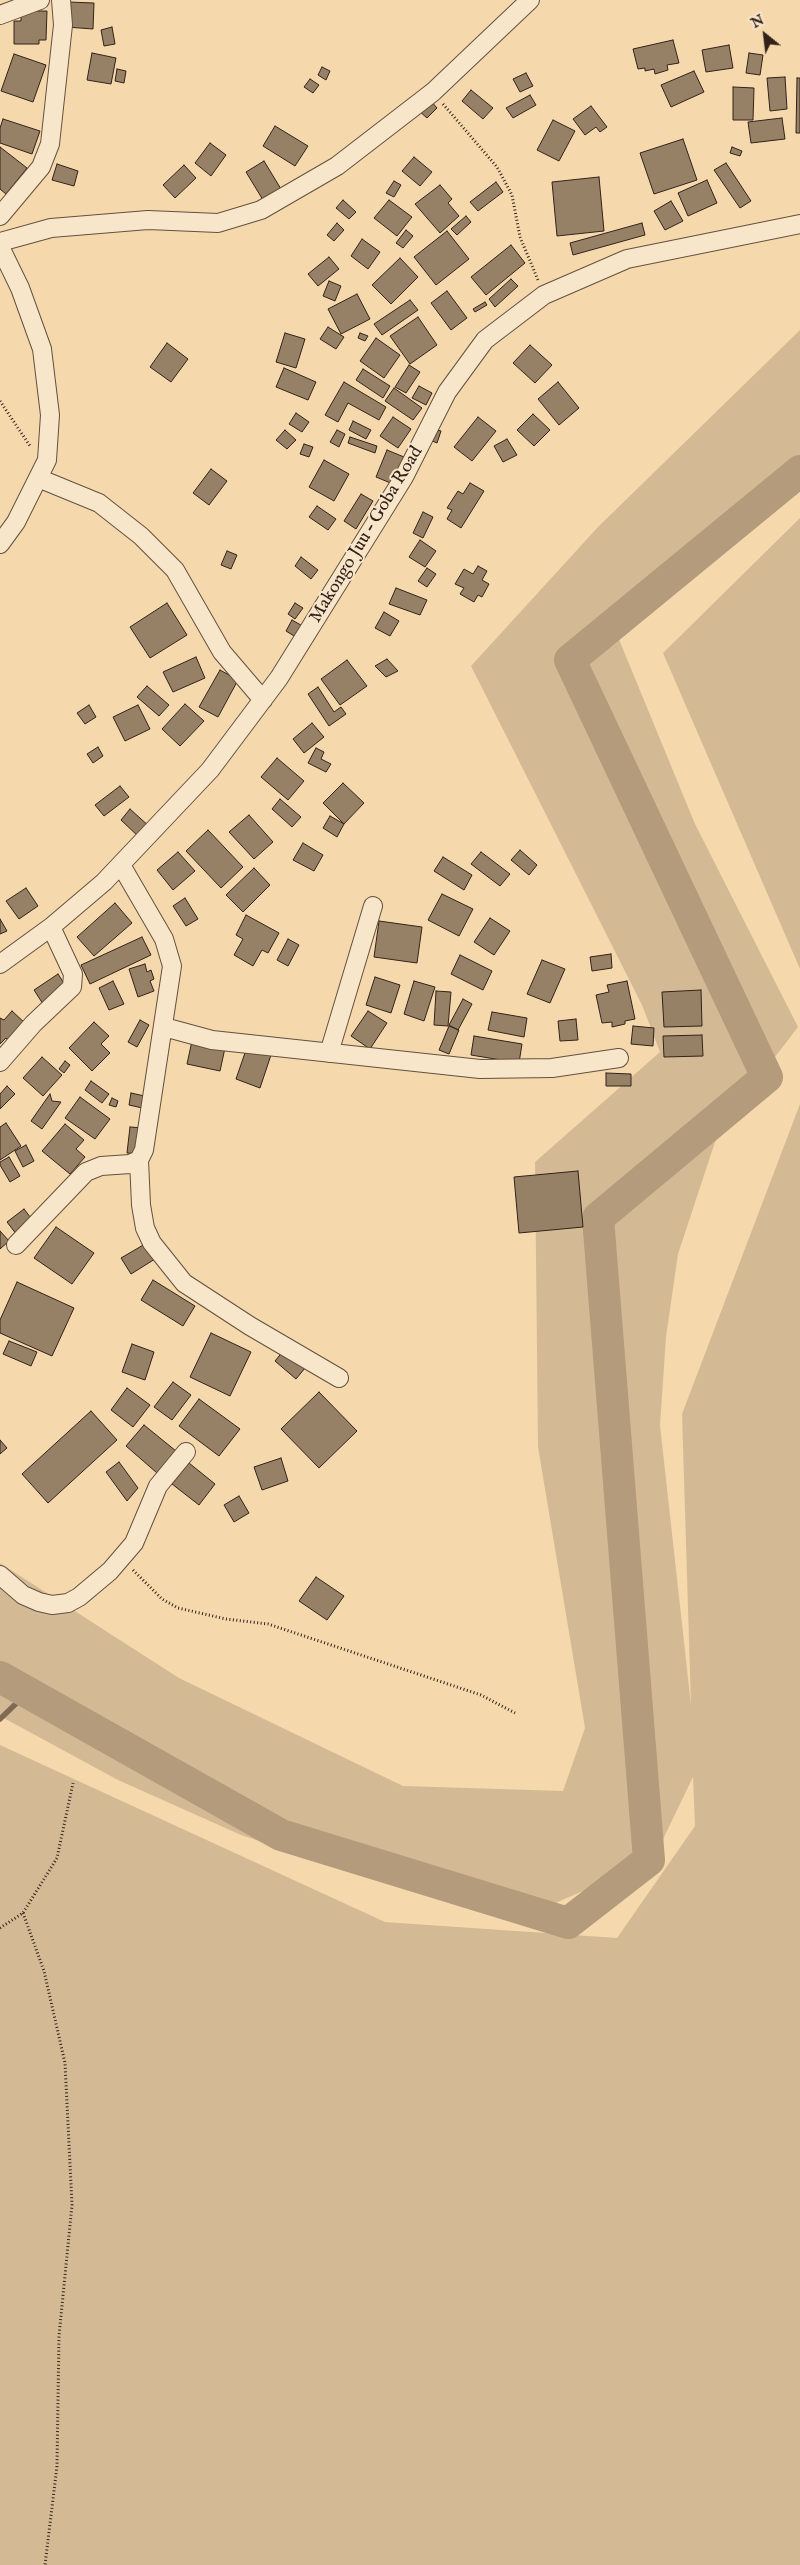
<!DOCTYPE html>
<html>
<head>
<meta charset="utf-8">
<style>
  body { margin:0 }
  #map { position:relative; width:800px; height:2565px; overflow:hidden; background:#f5d9ad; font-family:"IM FELL English",serif }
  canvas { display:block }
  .north { position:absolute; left:740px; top:10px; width:50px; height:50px; -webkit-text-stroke:4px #f8e6ca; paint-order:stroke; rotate:331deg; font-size:14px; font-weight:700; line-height:20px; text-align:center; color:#32221a }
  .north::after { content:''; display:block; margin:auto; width:18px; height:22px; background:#32221a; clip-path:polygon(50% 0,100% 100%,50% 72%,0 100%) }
</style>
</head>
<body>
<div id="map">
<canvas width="800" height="2565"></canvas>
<div class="north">N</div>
</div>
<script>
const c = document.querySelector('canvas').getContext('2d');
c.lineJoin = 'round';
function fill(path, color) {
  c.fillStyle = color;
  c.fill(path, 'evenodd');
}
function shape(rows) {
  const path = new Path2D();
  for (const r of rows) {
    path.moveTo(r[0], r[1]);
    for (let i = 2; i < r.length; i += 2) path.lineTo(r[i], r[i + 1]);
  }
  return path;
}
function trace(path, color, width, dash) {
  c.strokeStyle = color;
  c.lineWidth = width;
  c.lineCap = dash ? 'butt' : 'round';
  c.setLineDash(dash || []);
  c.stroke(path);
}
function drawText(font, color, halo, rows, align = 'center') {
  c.font = font + ' "IM FELL English",serif';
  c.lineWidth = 4;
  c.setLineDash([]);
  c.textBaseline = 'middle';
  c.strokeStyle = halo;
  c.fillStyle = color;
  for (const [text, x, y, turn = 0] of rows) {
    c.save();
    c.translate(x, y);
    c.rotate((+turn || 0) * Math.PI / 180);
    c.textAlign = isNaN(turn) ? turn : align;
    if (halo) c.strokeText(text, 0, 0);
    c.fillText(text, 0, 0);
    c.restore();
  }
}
fill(shape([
  [800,330,800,477,790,493,618,637,695,824,798,1027,719,1130,678,1254,666,1337,660,1425,691,1705,682,1414,800,1104,800,2565,0,2565,0,1745,385,1922,617,1938,695,1826,693,1777,653,1860,535,1912,467,1899,322,1862,241,1835,118,1780,0,1716,0,1563,179,1678,403,1786,563,1791,585,1728,538,1447,535,1162,660,1052,642,1005,471,666,598,527],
  [800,518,800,969,663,653]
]), '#d4ba94');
trace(shape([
  [0,1719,28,1692]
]), '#7f6b54', 5.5);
trace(shape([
  [0,1677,281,1835,568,1923,649,1860,598,1218,767,1077,570,660,800,471]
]), '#b39b7b', 32);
const building = shape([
  [68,2,94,3,93,29,66,27,68,2],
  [21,11,47,11,46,40,39,40,39,44,14,44,14,21,21,21,21,11],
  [112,27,115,44,104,46,101,30,112,27],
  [673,40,679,63,667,65,668,70,655,74,654,69,645,71,645,68,638,69,633,49,673,40],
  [729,45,733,68,706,72,702,50,729,45],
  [92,53,116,58,111,84,87,80,92,53],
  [749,53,763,55,760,75,746,73,749,53],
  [14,54,46,65,33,102,1,91,14,54],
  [322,67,330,71,326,80,318,75,322,67],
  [117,69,126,71,124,83,115,81,117,69],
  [694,71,704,92,671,107,661,85,694,71],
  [526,73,533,86,520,92,513,79,526,73],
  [785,77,787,109,770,111,767,78,785,77],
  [797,78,800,78,800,133,796,133,797,78],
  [310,79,319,85,313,93,304,87,310,79],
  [733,87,754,88,753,120,733,120,733,87],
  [471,90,493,108,483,119,462,101,471,90],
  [530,95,536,105,513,118,506,108,530,95],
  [430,100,437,108,427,118,419,111,430,100],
  [591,106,607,127,600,132,596,127,585,135,573,119,591,106],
  [782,118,785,139,751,143,748,122,782,118],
  [3,119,40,131,32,154,0,143,0,128,3,119],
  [553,120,575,131,559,161,537,150,553,120],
  [275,126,308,146,295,166,263,146,275,126],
  [683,139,697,180,654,194,640,153,683,139],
  [210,143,226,155,211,176,195,163,210,143],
  [0,147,27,168,6,194,0,189,0,147],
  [732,147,742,151,740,156,730,153,732,147],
  [414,157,432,172,420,186,402,171,414,157],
  [264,161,281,189,263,200,246,172,264,161],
  [726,163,751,201,740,208,714,170,726,163],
  [57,164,78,171,74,186,52,180,57,164],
  [184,165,196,178,175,198,163,185,184,165],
  [599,177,604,231,557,236,552,182,599,177],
  [707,180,717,203,688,216,678,193,707,180],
  [394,181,401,185,394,197,386,193,394,181],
  [496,182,503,192,478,211,470,202,496,182],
  [440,185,452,199,448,203,459,216,440,233,415,204,440,185],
  [343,200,356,212,349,219,336,208,343,200],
  [389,200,412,217,397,236,374,218,389,200],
  [671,201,683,221,665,230,654,211,671,201],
  [466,216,471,222,457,235,451,229,466,216],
  [337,223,344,230,334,241,327,235,337,223],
  [642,223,645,235,573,255,570,243,642,223],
  [406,230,413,236,403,248,396,243,406,230],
  [447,231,469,259,436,285,414,257,447,231],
  [362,239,380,252,368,269,351,256,362,239],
  [511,245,525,263,486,295,471,277,511,245],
  [329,257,339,269,318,286,308,274,329,257],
  [400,258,418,277,391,304,372,285,400,258],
  [511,279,518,286,495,307,489,299,511,279],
  [329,281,341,286,335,301,323,296,329,281],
  [447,291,467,318,451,330,431,303,447,291],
  [357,294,370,319,341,334,328,309,357,294],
  [410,300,418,310,382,335,374,324,410,300],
  [485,302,487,305,475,312,473,309,485,302],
  [418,317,437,345,410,364,390,336,418,317],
  [328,327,344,337,336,349,320,339,328,327],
  [285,333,305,339,296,368,276,362,285,333],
  [360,333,368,336,365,341,358,338,360,333],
  [376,338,400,355,384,378,360,361,376,338],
  [167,343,188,359,171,382,150,367,167,343],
  [530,345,552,365,535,383,513,363,530,345],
  [409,365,420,372,406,393,395,387,409,365],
  [284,368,316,382,308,400,276,387,284,368],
  [363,369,390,386,383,398,356,380,363,369],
  [344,382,386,407,379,420,348,403,338,422,325,415,344,382],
  [558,382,579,408,559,425,538,399,558,382],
  [419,386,432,393,426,405,412,398,419,386],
  [394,388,422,408,413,420,385,401,394,388],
  [296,413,309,422,302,432,289,424,296,413],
  [533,414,550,430,534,446,517,430,533,414],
  [393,417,411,429,398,448,380,436,393,417],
  [478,417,496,431,472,461,454,447,478,417],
  [353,421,371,430,366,439,349,430,353,421],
  [435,429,441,431,437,443,430,440,435,429],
  [285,430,296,440,287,449,276,440,285,430],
  [337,430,345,434,339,447,330,442,337,430],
  [350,437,377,446,375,453,348,443,350,437],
  [507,439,517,455,503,462,494,446,507,439],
  [304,444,313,447,309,457,300,454,304,444],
  [387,450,404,457,393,484,376,477,387,450],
  [324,460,349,474,334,501,309,487,324,460],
  [211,469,227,481,209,505,193,493,211,469],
  [470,483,484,491,461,528,447,519,452,510,447,508,458,491,463,494,470,483],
  [361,494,373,501,356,529,344,521,361,494],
  [317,506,336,519,328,530,309,517,317,506],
  [423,512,433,517,423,538,413,533,423,512],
  [420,540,436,551,425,567,409,557,420,540],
  [227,551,237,555,231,569,221,565,227,551],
  [301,557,318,570,311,579,295,566,301,557],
  [478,566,487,571,482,580,489,584,482,597,478,595,474,602,460,594,464,588,455,584,464,569,473,574,478,566],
  [427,568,436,574,427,587,418,581,427,568],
  [396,588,427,600,420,615,389,604,396,588],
  [167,603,187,635,150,658,130,627,167,603],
  [295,603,303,608,295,619,288,614,295,603],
  [384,612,399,621,390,636,375,628,384,612],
  [292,620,306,628,299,639,286,631,292,620],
  [196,657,205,678,173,692,163,672,196,657],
  [387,659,398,671,386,677,375,666,387,659],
  [347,660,367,686,340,705,321,679,347,660],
  [220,670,238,680,218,717,199,707,220,670],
  [147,686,169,705,159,716,137,697,147,686],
  [318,687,334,712,341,707,346,714,329,726,308,694,318,687],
  [185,704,204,721,180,746,162,729,185,704],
  [89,705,96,717,85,724,77,713,89,705],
  [138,705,150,729,125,741,113,717,138,705],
  [312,723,324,737,304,753,293,739,312,723],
  [98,747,103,756,93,763,87,754,98,747],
  [316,748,324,752,321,759,331,764,326,772,308,763,316,748],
  [277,758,304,781,288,800,261,777,277,758],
  [343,783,364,803,344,824,323,803,343,783],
  [120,786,129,797,104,816,95,805,120,786],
  [280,799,301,817,292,827,272,809,280,799],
  [130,809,151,828,141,839,121,820,130,809],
  [249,815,273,842,254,859,229,832,249,815],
  [330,816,344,824,337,837,323,828,330,816],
  [208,830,243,867,221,888,186,851,208,830],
  [303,843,323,855,314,871,293,860,303,843],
  [520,850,537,865,529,875,511,860,520,850],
  [178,852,195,871,173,890,157,870,178,852],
  [481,852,510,874,500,886,471,864,481,852],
  [443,857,472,875,464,890,434,871,443,857],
  [254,868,270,885,243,912,226,895,254,868],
  [26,888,38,906,19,919,6,901,26,888],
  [442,894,473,909,459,936,428,920,442,894],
  [185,898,198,919,186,926,173,906,185,898],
  [115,903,132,923,94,956,77,937,115,903],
  [246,915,279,933,268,953,262,950,253,966,234,955,243,939,236,935,246,915],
  [490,918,510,931,494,955,474,942,490,918],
  [0,919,7,931,0,934,0,919],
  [379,921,422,927,417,963,374,957,379,921],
  [142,937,151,955,90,984,81,965,142,937],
  [288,939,299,945,288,966,277,960,288,939],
  [611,954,612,968,592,971,590,957,611,954],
  [460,955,492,971,483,990,451,974,460,955],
  [542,960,565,969,550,1003,527,994,542,960],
  [145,964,147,972,151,970,154,979,150,981,154,991,138,997,129,969,145,964],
  [58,974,67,988,43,1004,34,990,58,974],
  [375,977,400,985,391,1013,366,1005,375,977],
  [113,981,124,1004,109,1010,99,988,113,981],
  [414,981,435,987,424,1021,404,1014,414,981],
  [627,981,635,1019,625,1021,625,1024,612,1027,612,1022,602,1023,596,995,609,992,607,985,627,981],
  [701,990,702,1026,664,1027,662,992,701,990],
  [436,991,451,992,448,1026,434,1025,436,991],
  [463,999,472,1004,458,1030,449,1025,463,999],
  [12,1011,26,1024,10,1042,6,1038,0,1044,0,1018,4,1020,12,1011],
  [368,1011,387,1023,370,1049,351,1036,368,1011],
  [492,1012,527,1018,524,1037,488,1030,492,1012],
  [576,1019,578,1040,560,1041,558,1021,576,1019],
  [140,1020,149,1025,137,1047,128,1042,140,1020],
  [94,1022,109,1036,101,1044,110,1053,92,1071,69,1048,94,1022],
  [449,1026,459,1030,449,1054,439,1050,449,1026],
  [633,1026,654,1028,653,1046,631,1044,633,1026],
  [702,1035,703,1056,664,1057,663,1036,702,1035],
  [474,1036,522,1044,519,1063,471,1055,474,1036],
  [192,1041,225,1048,220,1071,187,1064,192,1041],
  [247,1047,271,1055,260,1088,236,1079,247,1047],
  [42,1057,62,1075,43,1096,23,1078,42,1057],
  [65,1061,70,1065,64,1073,59,1069,65,1061],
  [606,1073,631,1074,631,1086,606,1086,606,1073],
  [91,1081,109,1094,102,1103,85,1090,91,1081],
  [7,1086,15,1094,0,1109,0,1094,7,1086],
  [131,1093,149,1097,147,1109,129,1105,131,1093],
  [50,1094,52,1101,61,1102,42,1129,31,1121,50,1094],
  [80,1097,110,1119,95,1139,65,1118,80,1097],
  [112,1098,118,1101,116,1107,109,1105,112,1098],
  [6,1123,21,1146,0,1160,0,1127,6,1123],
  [65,1124,84,1140,76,1149,85,1157,70,1174,42,1151,65,1124],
  [130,1127,143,1128,140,1154,127,1153,130,1127],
  [26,1145,34,1161,23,1167,15,1151,26,1145],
  [9,1157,20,1176,10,1182,0,1165,0,1162,9,1157],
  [578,1171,583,1227,519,1233,514,1177,578,1171],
  [24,1209,34,1222,17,1235,7,1222,24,1209],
  [56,1227,94,1253,72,1284,34,1258,56,1227],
  [0,1231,9,1241,0,1249,0,1231],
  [145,1244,155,1259,131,1274,121,1258,145,1244],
  [153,1280,195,1306,183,1326,141,1300,153,1280],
  [17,1282,74,1308,52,1356,0,1333,0,1320,17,1282],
  [211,1333,251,1352,230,1396,190,1377,211,1333],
  [9,1341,37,1352,31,1366,3,1354,9,1341],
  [132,1344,154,1352,145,1380,122,1372,132,1344],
  [284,1350,305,1368,296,1379,275,1361,284,1350],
  [173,1382,191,1395,172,1420,154,1407,173,1382],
  [127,1388,150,1405,133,1427,111,1410,127,1388],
  [319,1392,357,1431,319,1468,281,1429,319,1392],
  [199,1399,240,1429,219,1456,179,1426,199,1399],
  [91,1411,117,1440,48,1503,22,1474,91,1411],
  [144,1425,176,1451,157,1473,126,1446,144,1425],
  [0,1440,7,1448,0,1454,0,1440],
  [281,1458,288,1481,262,1490,254,1467,281,1458],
  [119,1462,138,1488,127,1501,106,1472,119,1462],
  [189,1463,215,1484,199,1505,172,1484,189,1463],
  [239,1496,249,1513,234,1522,224,1505,239,1496],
  [316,1577,344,1596,327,1620,299,1601,316,1577]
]);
fill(building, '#978166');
trace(building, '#32221a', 1);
const minor = shape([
  [0,15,40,0],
  [0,216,41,167,50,144,63,25,61,0],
  [0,242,51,228,148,220,218,223,261,210,337,166,433,92,530,0],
  [0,247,20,288,42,349,50,415,47,460,16,522,0,544],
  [38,478,99,503,141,536,175,570,222,652,263,700],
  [0,964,51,927,104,882,210,770,279,678,404,477,447,392,485,340,544,295,627,259,800,224],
  [164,1027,212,1040,480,1069,552,1068,619,1058],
  [329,1053,373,906],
  [0,1062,33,1024,72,987,73,974,51,927],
  [139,1160,141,1205,145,1228,152,1243,184,1283,250,1326,339,1378],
  [16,1245,86,1172,101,1166,130,1164,139,1160,144,1150,172,966,164,939,121,865],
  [0,1575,23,1595,39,1602,52,1605,68,1603,79,1597,110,1571,134,1543,158,1486,186,1452]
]);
trace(minor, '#63503f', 20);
trace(shape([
  [443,104,497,167,512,195,520,237,538,280],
  [0,401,30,446],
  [133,1570,162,1599,178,1608,226,1619,268,1624,481,1695,515,1713],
  [23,1913,44,1971,65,2063,72,2205,59,2336,57,2466,45,2565],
  [0,1928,23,1913,57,1858,73,1783]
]), '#32221a', 3, [1, 2.5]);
trace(minor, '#f8e6ca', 18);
drawText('18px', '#32221a', '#f8e6ca', [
  ["Makongo Juu – Goba Road",367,535,-59]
]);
</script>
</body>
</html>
